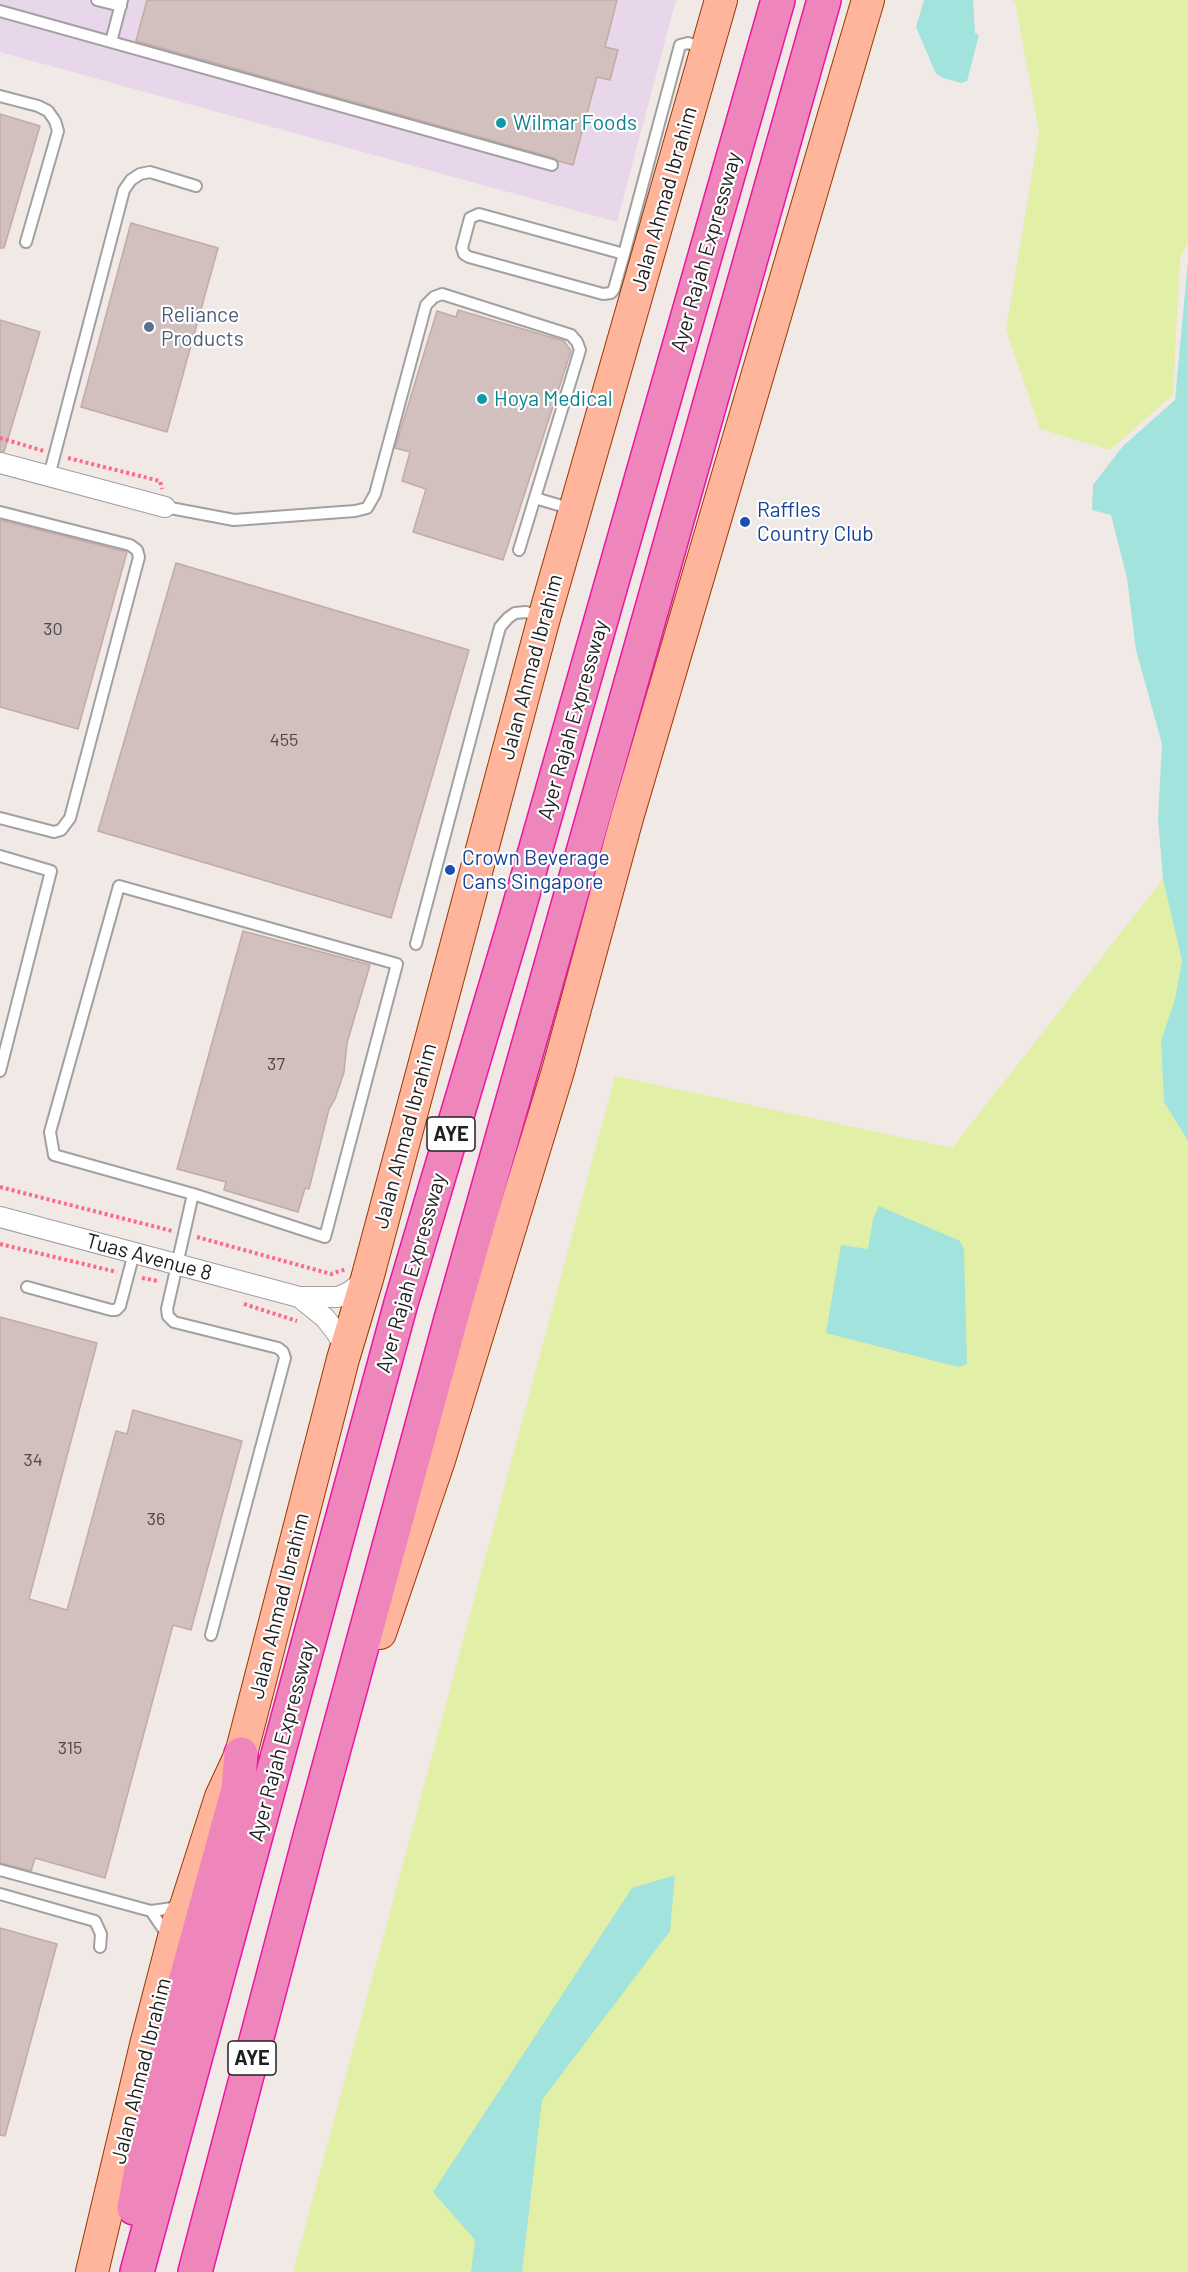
<!DOCTYPE html>
<html>
<head>
<meta charset="utf-8">
<style>
  body { margin:0 }
  canvas { display:block; background:#f1e9e5 }
</style>
</head>
<body>
<canvas width="1188" height="2272"></canvas>
<script>
const c = document.querySelector('canvas').getContext('2d');
c.lineJoin = 'round';
function fill(path, color) {
  c.fillStyle = color;
  c.fill(path, 'evenodd');
}
function shape(rows) {
  const path = new Path2D();
  for (const r of rows) {
    path.moveTo(r[0], r[1]);
    for (let i = 2; i < r.length; i += 2) path.lineTo(r[i], r[i + 1]);
  }
  return path;
}
function trace(path, color, width, dash) {
  c.strokeStyle = color;
  c.lineWidth = width;
  c.lineCap = dash ? 'butt' : 'round';
  c.setLineDash(dash || []);
  c.stroke(path);
}
function drawText(font, color, halo, rows, align = 'center') {
  c.font = font + ' Barlow,sans-serif';
  c.lineWidth = 4.5;
  c.setLineDash([]);
  c.textBaseline = 'middle';
  c.strokeStyle = halo;
  c.fillStyle = color;
  for (const [text, x, y, turn = 0] of rows) {
    c.save();
    c.translate(x, y);
    c.rotate((+turn || 0) * Math.PI / 180);
    c.textAlign = isNaN(turn) ? turn : align;
    if (halo) c.strokeText(text, 0, 0);
    c.fillText(text, 0, 0);
    c.restore();
  }
}
fill(shape([
  [0,0,676,0,617,222,0,52]
]), '#e8d6eb');
fill(shape([
  [1010,0,1188,0,1188,241,1180,259,1173,395,1110,450,1040,429,1006,330,1039,132,1015,1],
  [1163,879,1182,961,1175,999,1161,1041,1164,1102,1188,1141,1188,2272,293,2272,615,1076,952,1148]
]), '#e1efa7');
fill(shape([
  [924,0,973,0,975,33,979,35,967,81,961,83,943,78,936,74,916,27],
  [1188,260,1188,1141,1164,1102,1161,1041,1175,999,1182,961,1163,879,1158,819,1162,744,1136,650,1127,578,1111,515,1092,510,1093,485,1123,446,1175,400],
  [879,1206,960,1241,964,1249,967,1364,958,1367,826,1333,841,1245,868,1249,873,1219],
  [675,1875,670,1931,542,2100,522,2272,471,2272,475,2240,433,2192,632,1888]
]), '#a2e3dd');
const building = shape([
  [147,0,617,0,605,47,618,50,610,80,597,77,573,165,558,161,554,158,136,41,147,0],
  [0,114,40,126,4,248,0,248,0,114],
  [131,223,218,248,167,432,81,407,131,223],
  [458,310,564,341,571,351,503,560,413,532,426,489,402,481,410,452,395,448,437,311,456,317,458,310],
  [0,320,40,332,4,452,0,451,0,320],
  [0,520,127,552,78,729,0,707,0,520],
  [176,563,469,650,391,918,98,831,176,563],
  [243,931,370,965,347,1043,344,1072,335,1099,329,1109,309,1189,305,1188,298,1212,224,1190,226,1182,177,1169,243,931],
  [0,1317,97,1343,29,1599,67,1610,116,1431,127,1434,133,1410,242,1441,191,1630,173,1625,105,1878,35,1858,31,1871,0,1863,0,1317],
  [0,1928,57,1944,5,2136,0,2135,0,1928]
]);
fill(building, '#d1c0be');
trace(building, '#c4aaa6', 1.5);
const lane = shape([
  [97,0,121,6],
  [0,11,552,165],
  [111,42,122,0],
  [0,96,38,106,48,111,55,121,58,131,26,242],
  [624,254,479,214,470,218,462,248,464,254,469,257,603,294,611,293,614,289,624,254,680,45,688,43,705,48],
  [49,476,124,190,131,180,140,174,150,172,196,186],
  [535,498,572,509],
  [165,507,234,520,355,511,367,508,375,494,426,305,434,297,442,294,571,335,577,342,580,350,519,550],
  [0,512,130,545,137,550,139,557,70,818,61,830,54,832,0,818],
  [0,856,51,871,0,1071],
  [119,886,397,964,325,1237,193,1194,54,1155,50,1132,119,886],
  [416,944,500,627,508,618,515,613,526,612,541,617],
  [193,1194,167,1309,168,1316,174,1322,278,1348,283,1352,285,1358,211,1635],
  [27,1287,111,1310,116,1310,120,1306,134,1253],
  [0,1870,151,1911,180,1907],
  [0,1894,95,1921,101,1934,100,1947],
  [151,1911,168,1936]
]);
const street = shape([
  [0,463,165,507],
  [0,1217,299,1297,338,1297,349,1292,367,1279],
  [299,1297,325,1318,336,1332,341,1341,343,1354]
]);
const primary = shape([
  [380,1633,439,1460,558,1071,627,818,868,0],
  [92,2272,146,2045,178,1922,186,1906,221,1797,241,1754,343,1359,367,1279,544,618,721,0]
]);
const highway = shape([
  [134,2208,146,2142,174,2022,238,1789,241,1754],
  [137,2272,401,1303,514,925,778,0],
  [195,2272,308,1844,451,1319,824,0]
]);
trace(lane, '#a1a1a1', 14);
trace(street, '#a1a1a1', 22);
trace(primary, '#9b3700', 34);
trace(highway, '#eb16a3', 36);
trace(shape([
  [0,438,44,451],
  [68,458,160,481,162,489],
  [0,1187,172,1231],
  [197,1237,331,1274,346,1269],
  [0,1244,117,1272],
  [142,1278,158,1281],
  [244,1304,297,1321]
]), '#ff6888', 4, [3, 3]);
trace(lane, '#fff', 10);
trace(street, '#fff', 20);
trace(primary, '#ffb59c', 32);
trace(highway, '#ef86bb', 33);
for (const [x, y, r, color] of [
  [501,123,6,"#0f9aa8"],
  [149,327,6,"#5c6f8a"],
  [482,399,6,"#0f9aa8"],
  [745,522,6,"#1a4fb4"],
  [450,870,6,"#1a4fb4"]
]) {
  const dot = new Path2D();
  dot.arc(x, y, r, 0, 2 * Math.PI);
  c.fillStyle = color;
  c.fill(dot);
  trace(dot, '#fff', 2);
}
drawText('18px', '#4c4848', null, [
  ["30",53,629],
  ["455",284,740],
  ["37",276,1064],
  ["34",33,1460],
  ["36",156,1519],
  ["315",70,1748]
]);
for (const [x, y, w] of [
  [451,1134,48],
  [252,2058,48]
]) {
  const box = new Path2D();
  box.roundRect(x - w / 2, y - 17, w, 34, 4.5);
  c.fillStyle = '#fff';
  c.fill(box);
  trace(box, '#202020', 1.5);
}
drawText('bold 20px', '#202020', null, [
  ["AYE",451,1134],
  ["AYE",252,2058]
]);
drawText('21px', '#0d838f', '#fff', [
  ["Wilmar Foods",513,123],
  ["Hoya Medical",494,399]
], 'left');
drawText('21px', '#202020', '#fff', [
  ["Jalan Ahmad Ibrahim",664,199,-74],
  ["Ayer Rajah Expressway",706,252,-74],
  ["Jalan Ahmad Ibrahim",531,667,-75],
  ["Ayer Rajah Expressway",573,720,-74],
  ["Jalan Ahmad Ibrahim",405,1136,-75],
  ["Tuas Avenue 8",149,1257,15],
  ["Ayer Rajah Expressway",411,1273,-74],
  ["Jalan Ahmad Ibrahim",279,1606,-76],
  ["Ayer Rajah Expressway",282,1741,-75],
  ["Jalan Ahmad Ibrahim",141,2071,-76]
]);
drawText('21px', '#4e5e75', '#fff', [
  ["Reliance",161,315],
  ["Products",161,339]
], 'left');
drawText('21px', '#164399', '#fff', [
  ["Raffles",757,510],
  ["Country Club",757,534],
  ["Crown Beverage",462,858],
  ["Cans Singapore",462,882]
], 'left');
</script>
</body>
</html>
